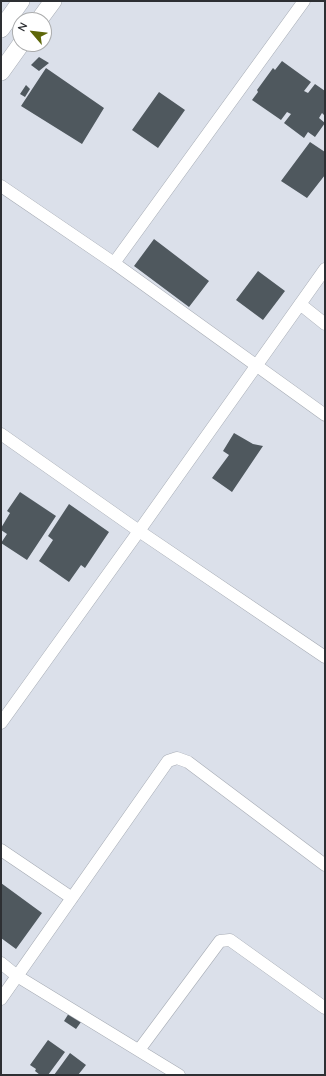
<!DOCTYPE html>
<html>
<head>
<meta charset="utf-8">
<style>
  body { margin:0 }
  #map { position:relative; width:326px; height:1076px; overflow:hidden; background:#dbe0ea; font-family:Quicksand,sans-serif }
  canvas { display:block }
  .frame { position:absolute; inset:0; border:2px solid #2d2f33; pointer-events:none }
  .north { position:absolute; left:12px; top:12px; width:40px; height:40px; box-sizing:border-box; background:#fff; border:1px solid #abacad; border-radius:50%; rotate:298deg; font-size:11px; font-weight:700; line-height:16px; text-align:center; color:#2d2f33 }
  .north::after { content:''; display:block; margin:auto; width:14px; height:18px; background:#5d6709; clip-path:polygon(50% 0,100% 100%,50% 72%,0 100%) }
</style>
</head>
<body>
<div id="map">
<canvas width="326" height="1076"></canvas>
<div class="frame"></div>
<div class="north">N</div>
</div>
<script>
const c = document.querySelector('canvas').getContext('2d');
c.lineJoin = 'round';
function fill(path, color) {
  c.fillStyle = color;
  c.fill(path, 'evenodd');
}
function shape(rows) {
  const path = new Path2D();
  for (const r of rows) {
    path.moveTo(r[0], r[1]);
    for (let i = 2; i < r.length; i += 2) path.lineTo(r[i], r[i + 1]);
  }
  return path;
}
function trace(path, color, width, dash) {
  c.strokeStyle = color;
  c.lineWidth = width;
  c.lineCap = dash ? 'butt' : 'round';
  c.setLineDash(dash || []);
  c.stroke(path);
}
fill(shape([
  [39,57,49,63,39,71,31,65],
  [282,61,311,82,304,91,308,93,315,84,325,91,325,116,322,113,319,118,325,123,315,137,308,132,304,138,284,123,291,114,287,112,281,120,252,100,258,92,257,90,273,68,275,70],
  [46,68,104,108,82,144,21,106],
  [26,85,30,89,25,97,20,94],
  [159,92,185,110,158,148,132,130],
  [310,142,325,152,325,175,307,198,281,181],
  [154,239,209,281,189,307,134,266],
  [258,271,285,291,263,320,236,300],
  [234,433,253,444,263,446,232,492,212,478,229,455,223,451],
  [20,492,56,516,27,560,1,543,7,534,1,530,1,528,10,513,7,511],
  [69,504,109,532,85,568,81,565,69,582,39,561,53,540,48,536],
  [1,883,42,913,16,949,1,938],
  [69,1013,81,1022,76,1029,64,1021],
  [48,1040,65,1052,48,1075,40,1075,35,1071,36,1069,30,1065],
  [70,1053,86,1065,78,1075,54,1075]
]), '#4f585e');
const minor = shape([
  [1,186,114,263,325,415],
  [114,263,304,1],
  [300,304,325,324],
  [1,434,139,531,325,657],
  [1,723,139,531,325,269],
  [1,850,72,898],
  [1,963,17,976,179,1075],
  [1,999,168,761,177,758,188,762,325,865],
  [139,1050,220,941,230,940,325,1008]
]);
const secondary = shape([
  [39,20,53,1],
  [1,29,21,1],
  [1,72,21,44]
]);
trace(minor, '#a6abb4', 13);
trace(secondary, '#a6abb4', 18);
trace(minor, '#fff', 12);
trace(secondary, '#fff', 17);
</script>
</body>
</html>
